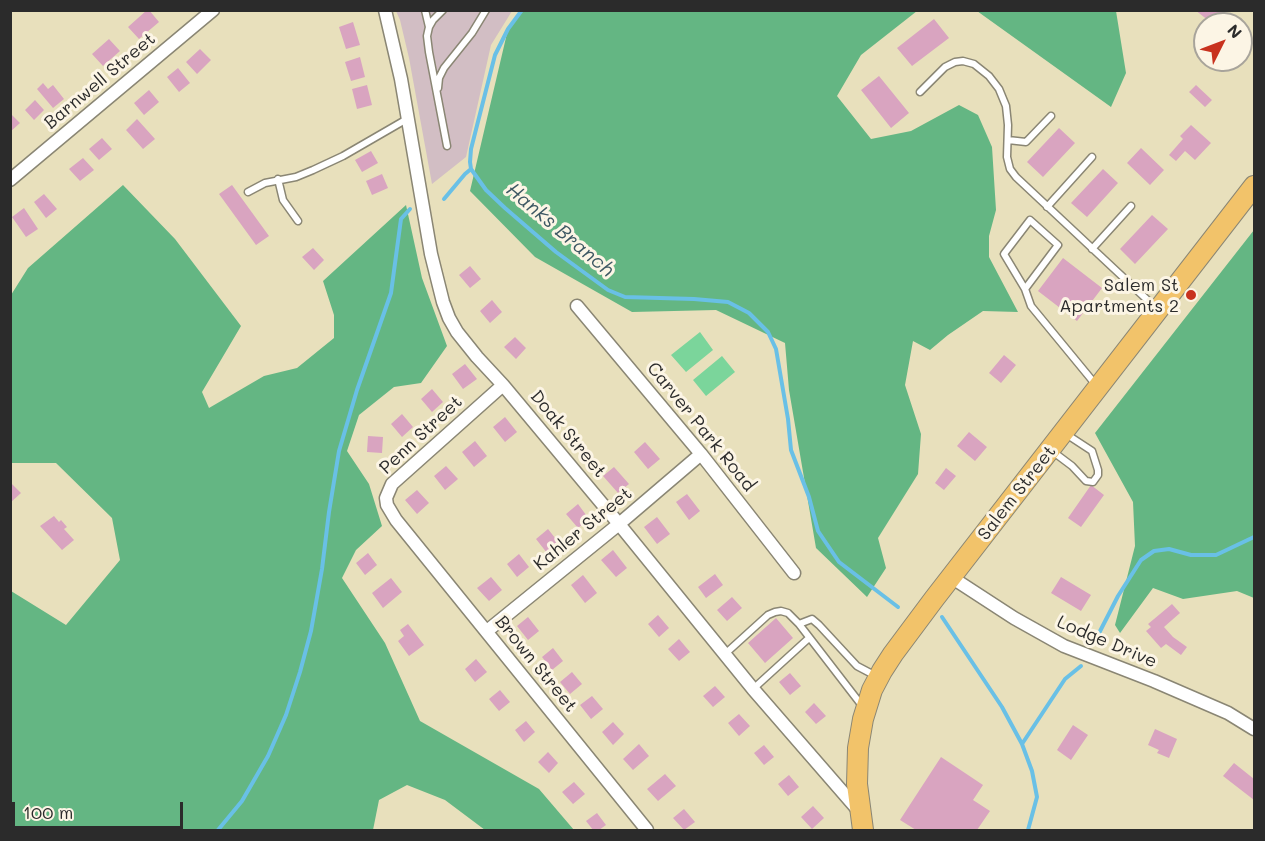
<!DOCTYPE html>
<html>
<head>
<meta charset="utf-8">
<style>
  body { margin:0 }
  #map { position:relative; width:1265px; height:841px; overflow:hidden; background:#e8e0bc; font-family:Mali,sans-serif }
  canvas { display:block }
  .frame { position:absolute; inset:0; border:12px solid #2b2b2b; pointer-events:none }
  .north { position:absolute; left:1193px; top:12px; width:60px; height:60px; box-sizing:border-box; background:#fcf5e5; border:2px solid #a8a49b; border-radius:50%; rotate:48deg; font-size:16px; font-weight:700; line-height:24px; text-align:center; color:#2b2b2b }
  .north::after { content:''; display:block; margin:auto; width:21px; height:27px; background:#c8321e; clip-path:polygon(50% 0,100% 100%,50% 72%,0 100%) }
  .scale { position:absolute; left:12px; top:802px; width:171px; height:27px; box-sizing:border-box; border:3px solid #2b2b2b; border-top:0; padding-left:8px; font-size:18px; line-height:21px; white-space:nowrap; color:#2b2b2b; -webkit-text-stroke:4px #fcf5e5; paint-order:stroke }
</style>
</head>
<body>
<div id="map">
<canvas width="1265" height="841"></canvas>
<div class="frame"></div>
<div class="north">N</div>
<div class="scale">100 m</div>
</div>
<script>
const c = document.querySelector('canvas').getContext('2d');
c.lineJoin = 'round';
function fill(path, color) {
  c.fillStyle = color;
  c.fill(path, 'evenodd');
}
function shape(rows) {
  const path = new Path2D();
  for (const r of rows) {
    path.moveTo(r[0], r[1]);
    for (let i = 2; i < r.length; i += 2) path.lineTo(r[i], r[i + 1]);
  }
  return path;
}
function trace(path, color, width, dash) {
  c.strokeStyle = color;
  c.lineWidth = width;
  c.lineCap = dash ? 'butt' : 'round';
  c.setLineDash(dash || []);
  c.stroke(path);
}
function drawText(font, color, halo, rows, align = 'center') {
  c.font = font + ' Mali,sans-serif';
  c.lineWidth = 6;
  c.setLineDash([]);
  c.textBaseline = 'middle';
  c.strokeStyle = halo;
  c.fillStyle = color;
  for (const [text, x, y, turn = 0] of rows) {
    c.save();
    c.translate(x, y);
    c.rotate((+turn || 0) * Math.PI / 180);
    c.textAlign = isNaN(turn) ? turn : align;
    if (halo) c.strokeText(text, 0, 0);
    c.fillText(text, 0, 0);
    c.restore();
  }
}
fill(shape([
  [396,11,512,11,491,45,466,157,432,184,409,58,400,20]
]), '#d2bec4');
fill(shape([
  [700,332,713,350,686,372,671,355],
  [722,356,735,372,706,396,693,380]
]), '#7bd59b');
fill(shape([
  [520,11,917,11,861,55,837,96,871,139,911,131,959,105,978,115,992,147,996,210,989,236,989,257,1018,312,983,311,948,335,930,350,913,341,905,385,921,434,918,474,878,538,886,568,867,597,816,548,789,390,785,343,716,310,632,312,535,257,470,191,508,29],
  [977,11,1116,11,1126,73,1111,107],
  [123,185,175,239,241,326,202,392,209,408,264,376,297,368,334,338,334,315,323,281,406,205,422,278,447,346,421,383,394,387,359,415,347,451,369,484,382,526,356,550,342,578,385,643,420,721,539,789,574,830,485,830,445,800,407,785,379,800,373,830,11,830,11,591,66,625,120,560,112,518,56,463,11,463,11,295,28,268],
  [1254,230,1254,598,1237,591,1183,599,1153,588,1120,633,1115,625,1135,546,1133,502,1095,433]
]), '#64b683');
trace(shape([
  [522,10,508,29,495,55,471,149,470,162,471,169,486,190,505,208,556,252,608,290,625,297,694,299,728,302,749,313,768,332,776,349,788,419,791,450,809,497,818,531,839,562,898,607],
  [444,199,465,174,471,169],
  [942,617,1002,707,1022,744,1032,771,1037,797,1028,830],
  [1095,641,1118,596,1141,560,1154,551,1169,549,1191,555,1216,555,1254,537],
  [1022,744,1065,679,1081,666],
  [218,830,242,801,268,756,286,715,300,672,311,631,322,569,329,512,339,451,357,390,391,293,401,219,410,209]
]), '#69c0e6', 4);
fill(shape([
  [147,10,149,10,159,22,139,39,128,27],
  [1195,10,1226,10,1215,24,1213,24],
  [934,19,949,38,912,66,897,48],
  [353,22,360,45,346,49,339,27],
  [109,39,120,51,103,66,92,54],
  [200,49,211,60,197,74,186,62],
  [360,57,365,77,351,81,345,62],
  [178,68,190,83,179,92,167,77],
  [879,76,909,113,891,128,861,90],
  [43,83,48,89,53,85,64,99,53,108,37,89],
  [367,85,372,105,357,109,352,89],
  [1196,85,1212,100,1205,107,1189,92],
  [149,90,159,102,144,115,134,103],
  [35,100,44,110,34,120,25,110],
  [10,113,20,123,10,132],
  [137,119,155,139,143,149,126,130],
  [1191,125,1211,143,1195,160,1185,151,1176,161,1169,155,1183,139,1180,136],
  [1059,128,1075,143,1043,177,1027,162],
  [102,138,112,149,99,160,89,149],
  [1141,148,1164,170,1150,185,1127,163],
  [371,151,378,163,362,172,355,160],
  [83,158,94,170,80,181,69,169],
  [1103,169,1118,183,1087,217,1071,203],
  [382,174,388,188,372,195,366,181],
  [232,185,269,236,256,245,219,194],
  [44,194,57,209,46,218,34,202],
  [24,208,38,229,26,237,12,217],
  [1152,215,1168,229,1135,264,1120,249],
  [313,248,324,260,314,270,302,257],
  [1063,258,1102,288,1077,321,1038,291],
  [470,266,481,279,470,288,459,275],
  [492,300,502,312,490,323,480,311],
  [515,337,526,348,516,359,504,347],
  [1004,355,1016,365,1001,383,989,373],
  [465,364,477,379,463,389,452,374],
  [432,389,443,402,432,412,421,399],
  [402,414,413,427,402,437,391,424],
  [505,417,517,432,505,442,493,427],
  [969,432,987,447,975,461,957,446],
  [368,436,383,437,382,453,367,452],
  [475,441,487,456,474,467,462,452],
  [645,442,660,459,648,469,634,452],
  [446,466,458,479,445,490,434,476],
  [614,467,629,484,618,493,603,476],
  [946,468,956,476,944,490,935,483],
  [10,482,21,493,10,503],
  [1091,485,1104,495,1081,527,1068,518],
  [417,490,429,503,417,514,405,500],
  [687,494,700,511,689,520,676,502],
  [578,504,589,519,578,528,566,514],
  [54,516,59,522,61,520,67,527,64,529,74,540,62,550,40,526],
  [657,517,670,534,657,544,644,527],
  [548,529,559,543,547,553,536,539],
  [613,550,627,568,616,577,601,560],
  [368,553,377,565,365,575,356,563],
  [519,554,529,567,517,577,507,564],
  [715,574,723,585,706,598,698,587],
  [583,575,597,593,585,603,571,585],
  [491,577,502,590,489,601,477,588],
  [1061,577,1091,595,1081,611,1051,593],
  [391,578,402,592,383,608,372,593],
  [732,597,742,608,727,621,717,610],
  [1172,604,1180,613,1164,627,1173,637,1187,647,1181,655,1166,644,1161,648,1146,631,1151,627,1148,624],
  [658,615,669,628,659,637,648,624],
  [528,617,539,631,528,640,517,626],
  [776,618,793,638,765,663,748,643],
  [408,624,424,645,409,656,398,641,404,636,400,630],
  [679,639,690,652,679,661,668,649],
  [553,648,563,661,552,670,542,657],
  [476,659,487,672,475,682,465,669],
  [572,672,582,684,570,694,560,682],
  [790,673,801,686,790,695,779,682],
  [715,686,725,697,713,707,703,696],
  [500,690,510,702,499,711,489,699],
  [592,696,603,709,591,719,580,705],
  [814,703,826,716,816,724,805,712],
  [739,714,750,726,739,736,728,723],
  [526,721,535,732,524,742,515,730],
  [613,722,624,734,613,745,602,732],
  [1073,725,1088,735,1071,760,1057,750],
  [1155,729,1177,739,1169,758,1157,753,1159,750,1148,745],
  [639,744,649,756,633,770,623,759],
  [764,745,774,757,764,765,754,753],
  [548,752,558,763,549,773,538,762],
  [941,757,983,785,973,800,990,811,977,830,916,830,900,820],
  [1234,763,1254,779,1254,800,1223,776],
  [665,774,676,786,658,801,647,789],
  [789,775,799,787,788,796,778,784],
  [574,782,585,794,573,804,562,792],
  [813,806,824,818,812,829,801,817],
  [684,809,695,822,684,830,673,818],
  [597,813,606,825,599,830,593,830,586,821]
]), '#d9a4c0');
const lane = shape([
  [425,10,429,27],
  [443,10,433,20,429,27,427,36,429,52,447,146],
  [438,88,439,78,444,68,472,33,486,10],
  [920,92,945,67,955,62,963,61,974,64,989,76,999,89,1006,106,1008,125,1007,157,1010,169,1016,177,1156,308],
  [1008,140,1026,142,1051,116],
  [278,179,283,200,298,221],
  [248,192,265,183,296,177,313,170,343,156,407,119],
  [1047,207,1092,157],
  [1092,249,1131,206],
  [1025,289,1004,254,1030,220,1058,245,1025,289,1031,306,1096,385],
  [1052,451,1072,466,1086,481,1093,482,1098,475,1098,470,1092,451,1066,434],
  [725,654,768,615,775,612,781,611,788,613,799,624],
  [753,689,809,638],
  [863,707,799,624,812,619,819,625,857,666,876,676]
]);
const street = shape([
  [385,10,401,79,431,254,443,302,449,318,457,332,477,357,503,385,619,524,753,689,859,811],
  [10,180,213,10],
  [577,306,701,454,794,573],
  [503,385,392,484,386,498,387,505,396,520,647,830],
  [951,577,1014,618,1064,646,1154,681,1228,713,1254,729],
  [487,631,619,524,701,454]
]);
const primary = shape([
  [863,830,857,784,858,748,863,719,872,690,882,671,893,654,934,599,1254,186]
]);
trace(lane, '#8a8674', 9);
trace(street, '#8a8674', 15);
trace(primary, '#8a8674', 22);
trace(lane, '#fff', 6);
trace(street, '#fff', 12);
trace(primary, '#f2c36a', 20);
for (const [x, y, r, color] of [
  [1191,295,6,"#c8321e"]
]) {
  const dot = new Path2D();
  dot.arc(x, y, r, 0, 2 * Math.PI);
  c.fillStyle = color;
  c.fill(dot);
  trace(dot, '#fcf5e5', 2);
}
drawText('18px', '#2b2b2b', '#fcf5e5', [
  ["Barnwell Street",100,81,-40],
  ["Carver Park Road",701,427,51],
  ["Doak Street",568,434,50],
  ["Penn Street",421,435,-43],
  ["Salem Street",1017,493,-52],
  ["Kahler Street",583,529,-39],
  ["Lodge Drive",1107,642,23],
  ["Brown Street",536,664,51]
]);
drawText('18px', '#2b2b2b', '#fcf5e5', [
  ["Salem St",1179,285],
  ["Apartments 2",1179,306]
], 'right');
drawText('italic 20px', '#3e5863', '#fcf5e5', [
  ["Hanks Branch",560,230,40]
]);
</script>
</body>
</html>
